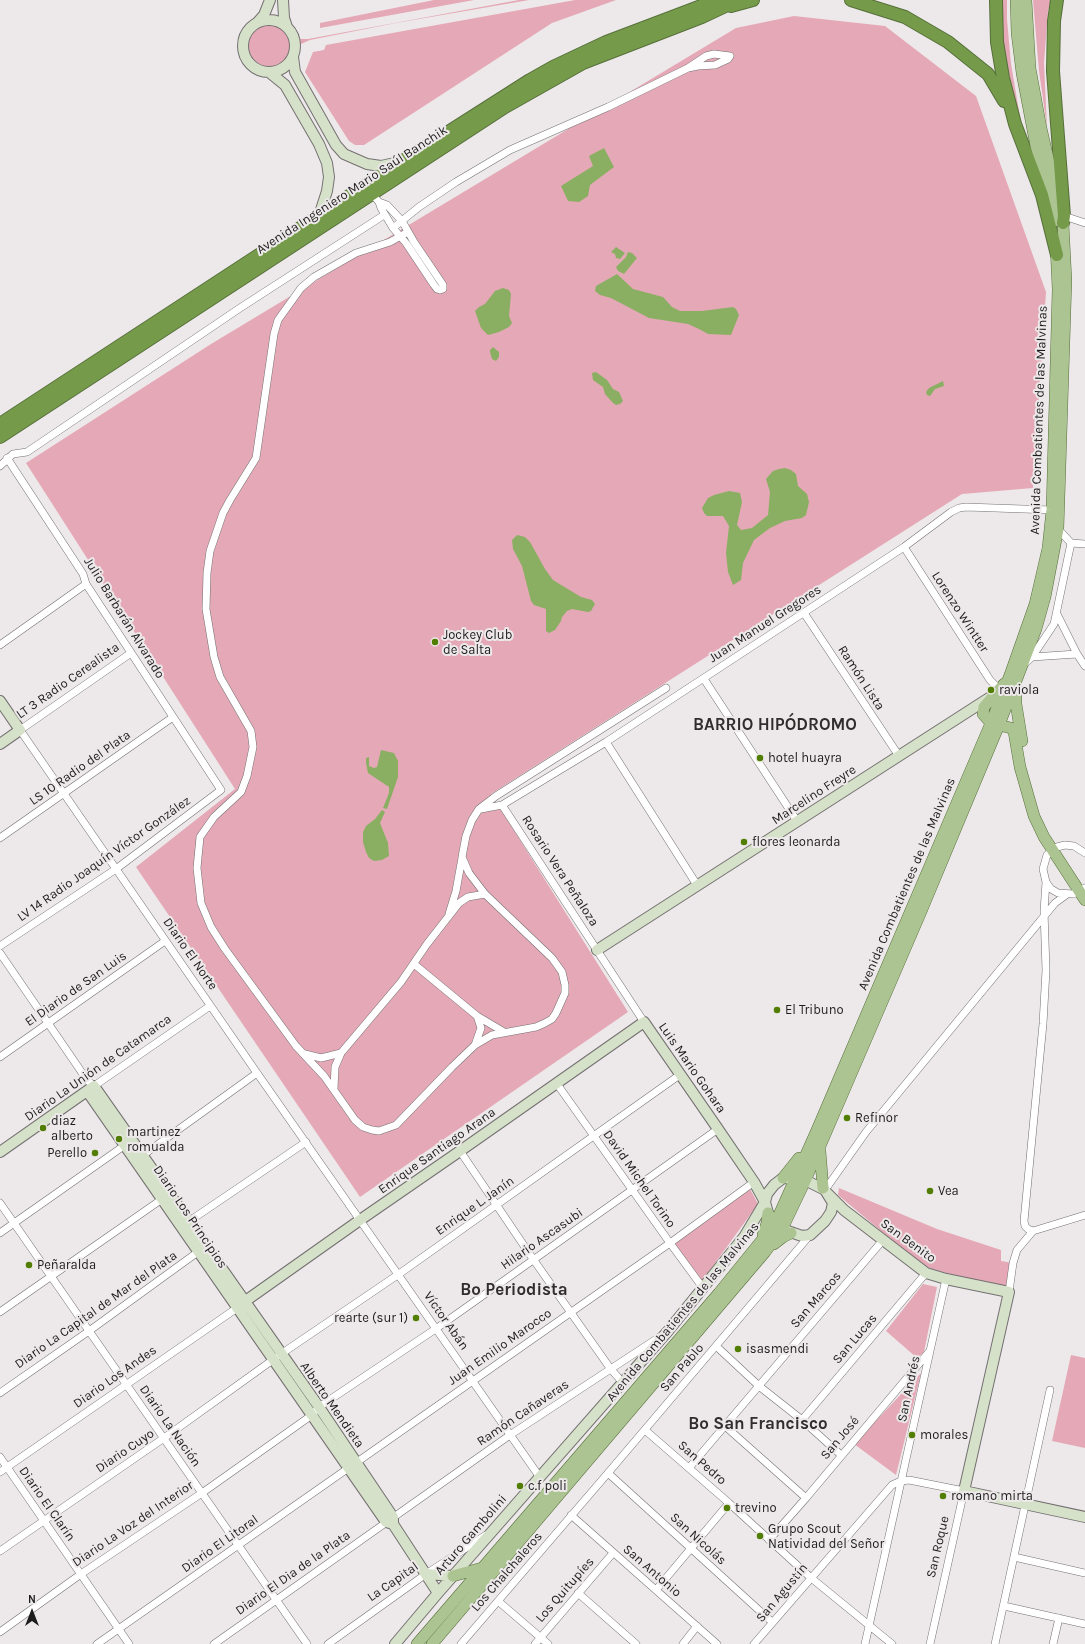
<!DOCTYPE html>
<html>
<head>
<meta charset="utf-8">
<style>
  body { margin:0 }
  #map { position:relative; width:1085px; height:1644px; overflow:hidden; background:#ede9ea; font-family:Karla,sans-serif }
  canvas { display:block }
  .north { position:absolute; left:12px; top:1592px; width:40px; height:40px; -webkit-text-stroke:3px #ede9ea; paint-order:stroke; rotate:0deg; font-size:11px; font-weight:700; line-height:16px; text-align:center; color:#1d1c1c }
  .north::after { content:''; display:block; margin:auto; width:14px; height:18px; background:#1d1c1c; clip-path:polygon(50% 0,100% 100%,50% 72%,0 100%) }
</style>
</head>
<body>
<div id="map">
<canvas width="1085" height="1644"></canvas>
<div class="north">N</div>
</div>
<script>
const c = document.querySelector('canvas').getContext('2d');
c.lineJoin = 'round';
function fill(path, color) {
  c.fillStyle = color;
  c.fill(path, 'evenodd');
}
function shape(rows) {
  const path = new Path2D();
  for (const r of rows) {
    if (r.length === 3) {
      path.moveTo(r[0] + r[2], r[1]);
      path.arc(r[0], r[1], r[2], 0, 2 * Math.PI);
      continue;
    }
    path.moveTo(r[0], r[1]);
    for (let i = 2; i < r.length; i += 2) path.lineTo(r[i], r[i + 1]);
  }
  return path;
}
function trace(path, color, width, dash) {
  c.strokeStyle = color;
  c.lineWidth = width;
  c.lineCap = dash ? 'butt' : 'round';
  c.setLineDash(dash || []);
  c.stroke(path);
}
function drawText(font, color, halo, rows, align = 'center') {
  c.font = font + ' Karla,sans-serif';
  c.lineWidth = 4;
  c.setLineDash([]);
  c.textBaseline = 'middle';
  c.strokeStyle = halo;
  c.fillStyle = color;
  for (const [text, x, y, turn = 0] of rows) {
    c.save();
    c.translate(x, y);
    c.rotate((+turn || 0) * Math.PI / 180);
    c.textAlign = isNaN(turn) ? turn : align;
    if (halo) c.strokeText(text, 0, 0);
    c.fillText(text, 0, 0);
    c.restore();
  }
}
fill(shape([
  [434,0,474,0,320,28,320,23],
  [519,0,529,0,396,23,310,40,299,45,298,39,308,39],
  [575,0,616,0,552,23,364,145,355,145,349,141,305,72,313,52,324,50,326,45],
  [1000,0,1007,0,1007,19,1011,64,1023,135,1003,57],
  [1033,0,1051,0,1048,11,1044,63,1047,127,1039,71],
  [794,16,885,26,976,96,1046,292,1033,488,962,494,491,794,628,1012,360,1197,136,867,235,789,26,463,211,344,736,28],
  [269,46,21],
  [839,1188,937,1229,1001,1250,1001,1261,1013,1263,1009,1292,923,1266,838,1195],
  [750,1189,758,1204,702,1281,670,1243],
  [923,1284,937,1287,924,1352,917,1358,886,1331],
  [1071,1355,1085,1358,1085,1448,1052,1441],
  [921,1373,896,1475,854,1444]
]), '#e5a8b6');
fill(shape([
  [604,148,614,167,590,185,588,196,579,202,568,201,561,186,593,166,589,156],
  [616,247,625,253,620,259,616,258,615,254,611,252],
  [628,252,632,253,637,258,624,274,618,271,616,267,626,257],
  [617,274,633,289,663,297,672,307,680,311,702,311,733,307,736,309,739,315,731,335,708,334,699,329,688,324,649,318,611,298,600,295,595,291,596,286],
  [503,288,509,290,511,294,509,316,512,323,509,327,499,332,488,335,481,328,475,311,479,307,485,304,495,291],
  [493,347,499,352,499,357,496,361,492,359,490,352,490,350],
  [596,372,607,380,613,389,619,392,623,401,620,404,616,405,613,403,605,394,603,387,593,380,592,373],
  [943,381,944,386,935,389,930,396,927,395,926,392,929,388],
  [785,468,791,470,796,474,798,486,807,494,809,502,806,515,802,518,785,521,770,528,754,540,743,563,741,580,733,585,728,572,726,553,729,526,723,516,707,516,704,513,702,508,708,498,714,495,729,491,740,493,742,502,737,525,741,530,752,528,768,515,770,492,766,479,773,471,779,469],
  [517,535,525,537,530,542,545,569,553,580,581,597,592,600,595,604,591,611,588,612,572,609,567,611,562,617,561,621,555,630,549,633,546,631,546,609,534,605,531,601,522,566,513,549,512,540],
  [381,750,394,753,398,761,398,777,387,809,383,808,389,793,389,787,368,773,366,763,366,758,369,757,369,766,374,768,377,767],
  [382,810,385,812,380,823,388,843,389,856,382,860,374,861,369,858,366,852,363,842,363,832,366,826,375,819]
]), '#8aaf63');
const street = shape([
  [372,194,379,202,381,208,393,228,406,243,434,285,437,289,440,290,443,289,443,285,414,242,402,221,387,205,379,202],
  [1064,216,1085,223],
  [393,228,419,207,456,182,510,150,608,107,688,68,698,66,715,65,728,59,730,56,714,54,706,56,688,68],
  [408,232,390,242,356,253,314,277,301,288,278,320,274,334,256,458,230,500,223,513,210,551,207,573,206,609,214,657,220,677,251,731,253,747,247,776,241,792,214,817,200,837,197,868,201,903,211,927,225,949,296,1046,324,1076,355,1120,363,1127,372,1130,379,1131,396,1125,452,1067,475,1045,492,1035,536,1027,545,1023,552,1019,556,1013,565,993,565,985,562,972,552,958,485,894,469,873,462,857,466,836,472,820,479,809,496,796,666,688],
  [0,466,13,454,27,452,240,308,384,215],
  [1058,529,1071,543,1085,544],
  [904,547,990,680,999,689],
  [804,613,899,756],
  [1057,614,1077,654,1085,666],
  [0,645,86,584],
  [131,653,20,730,257,1073,539,1476],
  [1032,657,1077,654],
  [1024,664,1032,657,1054,624,1071,543],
  [704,679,797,821],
  [606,742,697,885],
  [502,805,644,1022],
  [481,809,502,805,606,742,904,547,951,512,959,508,966,507,1052,510],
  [0,838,173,717],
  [1085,853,1074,846,1065,845,1057,847,1047,855,1043,869,1046,882,1051,889,1058,893,1073,894,1085,888],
  [449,914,456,891,462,858],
  [0,946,116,869,221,790,86,584,83,574,7,458],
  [0,953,87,1080,94,1086,210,1006],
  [414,964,477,1016,504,1032],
  [475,1045,481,1028,477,1016],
  [305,1054,321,1058,341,1053],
  [0,1057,165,941],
  [557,1084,670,1243,703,1288],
  [334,1089,335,1067,341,1053,401,982,427,944,459,903,468,897,485,894],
  [460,1151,533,1259,610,1368,622,1382],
  [139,1158,257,1073],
  [825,1190,866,1132,1055,903,1066,895],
  [0,1203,307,1644],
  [188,1222,306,1142],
  [1033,1231,1085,1215],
  [0,1233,128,1143],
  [1009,1292,1013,1263,1017,1250,1033,1231,1028,1229,1025,1226,1024,1221,1043,1024,1046,970,1044,911,1046,882],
  [0,1312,165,1197],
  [716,1346,759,1386,802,1420,841,1455],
  [0,1393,89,1331,202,1249],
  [802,1420,926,1273],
  [725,1426,806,1498],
  [645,1430,729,1503,810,1577,892,1644],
  [0,1457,129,1644],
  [689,1468,883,1240],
  [0,1472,237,1308],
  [608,1473,772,1622],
  [571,1515,717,1644],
  [769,1540,806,1498,928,1353],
  [0,1551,164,1438,281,1354,399,1274,681,1074],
  [1014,1557,1085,1573],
  [656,1590,729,1503],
  [578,1593,636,1644],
  [498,1601,548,1644],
  [1004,1606,1085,1624],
  [0,1632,81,1574,202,1493,312,1415,319,1407,437,1328,718,1129],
  [97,1644,670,1243,754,1182],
  [214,1644,510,1435,661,1336],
  [328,1644,426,1574,486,1535],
  [461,1644,608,1473,810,1235],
  [535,1644,613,1553],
  [683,1644,697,1626],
  [754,1644,892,1485,901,1481,909,1480,964,1491,930,1644],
  [865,1644,946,1279],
  [995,1644,1050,1390],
  [1053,1644,1059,1618]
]);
const secondary = shape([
  [283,0,284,18,287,27],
  [269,46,26],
  [257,23,264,15,270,0],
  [293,57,295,72,336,145,344,154,367,164,381,166,399,162],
  [269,72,285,85,319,144,327,163,329,177,327,191,319,216],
  [0,701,20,730,0,744],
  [597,950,989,698],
  [87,1091,386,1522,393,1524],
  [0,1152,94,1086,319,1407,393,1517,393,1524,438,1593],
  [783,1178,795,1179,809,1182,825,1190,833,1203,831,1212,825,1221,810,1235,802,1236,782,1229,775,1224,768,1213,765,1202,767,1194,774,1185,783,1178],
  [827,1193,844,1210,926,1273,946,1279,1009,1292,964,1491,1085,1517],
  [237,1308,244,1302,360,1220,460,1151,644,1022,718,1129,754,1182,765,1202],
  [426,1574,453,1576],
  [395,1644,438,1593,668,1331,744,1237,765,1202]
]);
const primary = shape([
  [1016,0,1017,33,1022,73,1036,146,1050,201,1053,222],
  [1004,684,984,707,983,714,991,723,1011,728,1014,732,1020,767,1034,816,1044,837,1085,900],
  [1016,688,1016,704,1022,741],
  [820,1151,823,1188],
  [783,1178,799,1158],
  [763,1235,767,1223,768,1213],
  [774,1244,783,1237,791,1233],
  [453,1576,482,1568],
  [417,1644,719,1293,775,1224,817,1130,991,723,1010,675,1035,604,1048,548,1052,510,1058,289,1056,247],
  [432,1644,765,1252,782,1229,805,1181,920,914,999,725,1036,629,1045,597,1058,529,1066,280,1063,223,1041,128,1030,68,1026,0]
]);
const highway = shape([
  [851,0,905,17,948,42,988,74,1004,101],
  [996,0,997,42,1003,78,1015,124,1042,195,1057,255],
  [1057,0,1054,21,1053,71,1064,216,1063,223],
  [731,6,753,0],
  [0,424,401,162,530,80,553,67,606,42,717,0],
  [0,437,505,107,583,63,702,17,738,0]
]);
trace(street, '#747071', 8);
trace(secondary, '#747071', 12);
trace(primary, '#566f3a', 12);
trace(highway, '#566f3a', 14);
trace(street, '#fff', 7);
trace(secondary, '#d6e1c9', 10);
trace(primary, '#acc392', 11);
trace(highway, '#759b4a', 12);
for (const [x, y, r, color] of [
  [435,642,4,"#517d00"],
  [991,690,4,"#517d00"],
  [760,758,4,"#517d00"],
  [744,842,4,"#517d00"],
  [777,1010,4,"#517d00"],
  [847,1118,4,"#517d00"],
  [43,1128,4,"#517d00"],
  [119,1139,4,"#517d00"],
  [95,1153,4,"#517d00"],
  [930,1191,4,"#517d00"],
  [29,1265,4,"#517d00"],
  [416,1318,4,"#517d00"],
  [738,1349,4,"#517d00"],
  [912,1435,4,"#517d00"],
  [520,1486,4,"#517d00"],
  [943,1496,4,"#517d00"],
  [727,1508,4,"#517d00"],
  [760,1536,4,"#517d00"]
]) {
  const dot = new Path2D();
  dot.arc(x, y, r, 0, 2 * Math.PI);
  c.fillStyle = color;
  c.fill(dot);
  trace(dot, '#ede9ea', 1.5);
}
drawText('13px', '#1d1c1c', '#ede9ea', [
  ["Avenida Ingeniero Mario Saúl Banchik",352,190,-33],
  ["Avenida Combatientes de las Malvinas",1039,420,-88],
  ["Lorenzo Wintter",960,612,57],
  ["Julio Barbarán Alvarado",124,618,58],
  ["Juan Manuel Gregores",765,624,-33],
  ["Ramón Lista",861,678,57],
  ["LT 3 Radio Cerealista",68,681,-35],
  ["LS 10 Radio del Plata",80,768,-35],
  ["Marcelino Freyre",814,795,-33],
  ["LV 14 Radio Joaquín Víctor González",104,859,-35],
  ["Rosario Vera Peñaloza",560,871,57],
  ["Avenida Combatientes de las Malvinas",907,884,-67],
  ["Diario El Norte",190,954,55],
  ["El Diario de San Luis",76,989,-35],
  ["Diario La Unión de Catamarca",98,1068,-35],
  ["Luis Mario Gohara",692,1068,55],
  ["Enrique Santiago Arana",437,1151,-35],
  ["David Michel Torino",639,1179,55],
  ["Enrique L. Janín",475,1206,-35],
  ["Diario Los Principios",190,1217,56],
  ["Hilario Ascasubi",542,1239,-35],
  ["San Benito",908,1241,36],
  ["San Marcos",816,1300,-49],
  ["Diario La Capital de Mar del Plata",96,1310,-35],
  ["Avenida Combatientes de las Malvinas",683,1312,-50],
  ["Víctor Abán",446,1321,55],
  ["San Lucas",855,1339,-50],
  ["Juan Emilio Marocco",500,1347,-35],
  ["San Pablo",682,1368,-49],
  ["Diario Los Andes",115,1377,-35],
  ["San Andrés",909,1389,-78],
  ["Alberto Mendieta",332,1405,55],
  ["Ramón Cañaveras",523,1413,-34],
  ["Diario La Nación",170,1426,55],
  ["San José",840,1438,-50],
  ["Diario Cuyo",125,1451,-34],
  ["San Pedro",702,1463,41],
  ["Diario El Clarín",47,1504,55],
  ["Diario La Voz del Interior",133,1524,-34],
  ["Arturo Gambolini",471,1535,-49],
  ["San Nicolás",698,1539,42],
  ["Diario El Litoral",220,1544,-35],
  ["San Roque",938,1547,-77],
  ["San Antonio",652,1571,41],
  ["Los Chalchaleros",507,1572,-49],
  ["Diario El Dia de la Plata",293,1573,-35],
  ["La Capital",393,1582,-35],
  ["Los Quitupíes",565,1590,-49],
  ["San Agustín",782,1593,-50]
]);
drawText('13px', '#1d1c1c', '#ede9ea', [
  ["Jockey Club",443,635],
  ["de Salta",443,650],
  ["raviola",999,690],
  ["hotel huayra",768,758],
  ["flores leonarda",752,842],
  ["El Tribuno",785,1010],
  ["Refinor",855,1118],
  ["diaz",51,1121],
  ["alberto",51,1136],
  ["martinez",127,1132],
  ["romualda",127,1147],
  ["Perello",87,1153,"right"],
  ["Vea",938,1191],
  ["Peñaralda",37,1265],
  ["rearte (sur 1)",408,1318,"right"],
  ["isasmendi",746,1349],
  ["morales",920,1435],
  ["c.f poli",528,1486],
  ["romano mirta",951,1496],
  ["trevino",735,1508],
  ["Grupo Scout",768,1529],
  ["Natividad del Señor",768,1544]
], 'left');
drawText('bold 17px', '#302d2e', '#ede9ea', [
  ["BARRIO HIPÓDROMO",775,725],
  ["Bº Periodista",514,1290],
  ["Bº San Francisco",758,1424]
]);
</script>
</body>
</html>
